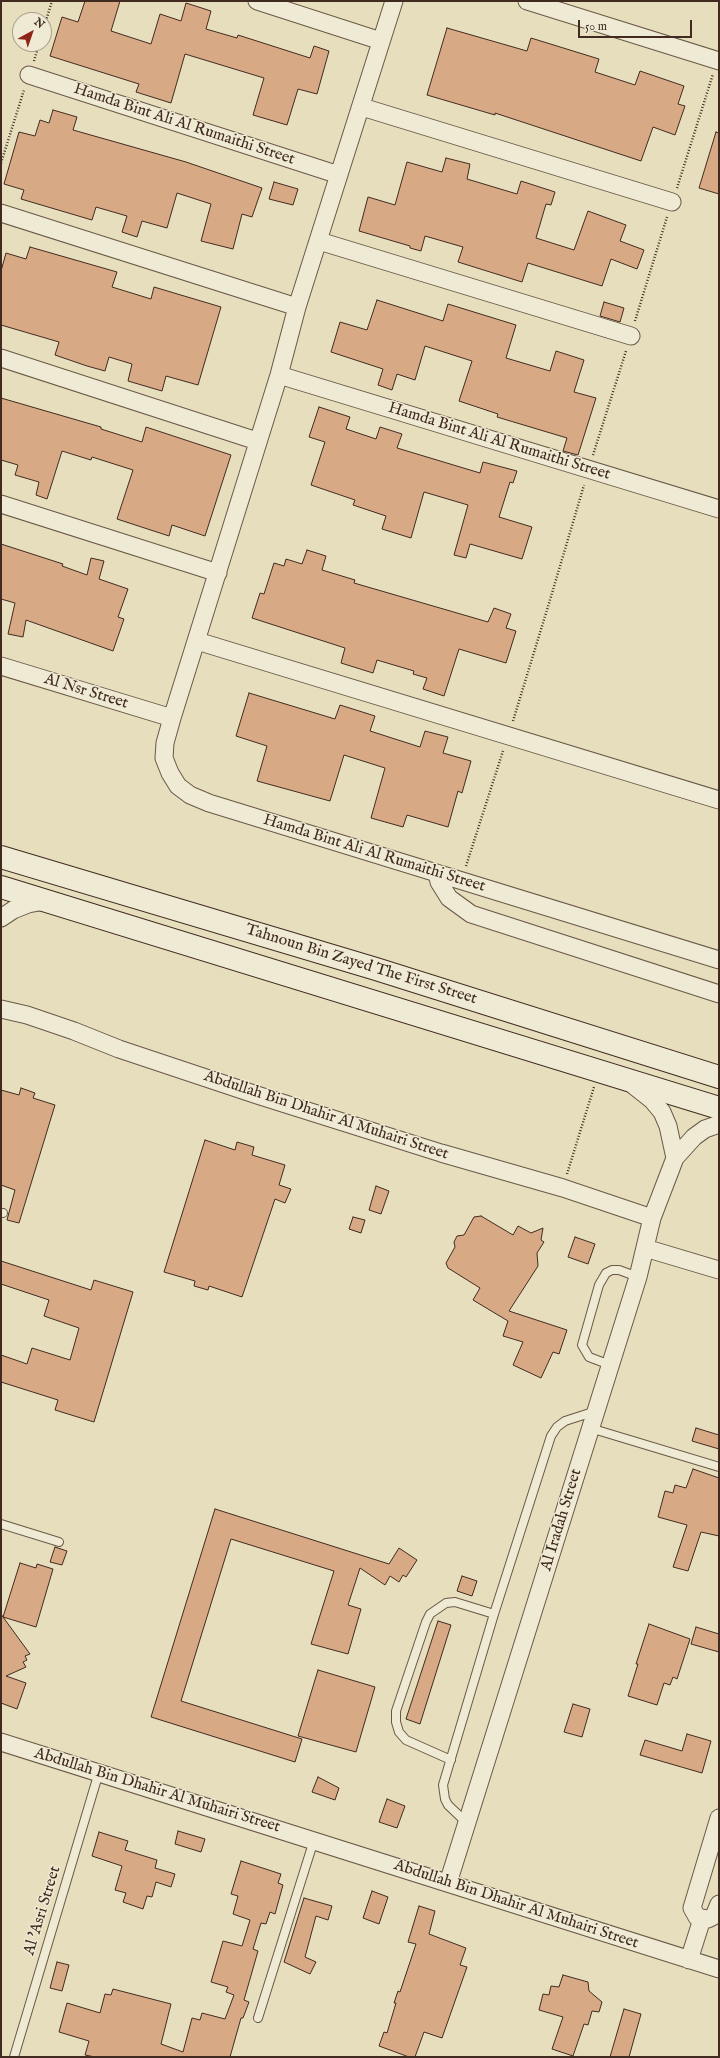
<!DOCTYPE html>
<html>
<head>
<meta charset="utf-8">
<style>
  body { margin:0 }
  #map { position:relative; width:720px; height:2058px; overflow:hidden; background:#e6debd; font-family:"IM FELL English",serif }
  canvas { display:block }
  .frame { position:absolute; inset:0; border:2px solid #412b20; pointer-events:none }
  .north { position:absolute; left:12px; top:12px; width:40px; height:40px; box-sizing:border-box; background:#efead4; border:1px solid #a99e8c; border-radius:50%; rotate:40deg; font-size:11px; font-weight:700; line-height:16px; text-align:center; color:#412b20 }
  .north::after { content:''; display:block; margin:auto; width:14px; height:18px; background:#8f2418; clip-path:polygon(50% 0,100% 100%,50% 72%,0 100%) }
  .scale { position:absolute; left:578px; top:20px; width:114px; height:18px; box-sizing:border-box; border:2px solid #412b20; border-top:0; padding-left:5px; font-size:12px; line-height:14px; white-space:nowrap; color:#412b20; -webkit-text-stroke:3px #efead4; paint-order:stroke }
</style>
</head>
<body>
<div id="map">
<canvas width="720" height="2058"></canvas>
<div class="frame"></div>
<div class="north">N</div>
<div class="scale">50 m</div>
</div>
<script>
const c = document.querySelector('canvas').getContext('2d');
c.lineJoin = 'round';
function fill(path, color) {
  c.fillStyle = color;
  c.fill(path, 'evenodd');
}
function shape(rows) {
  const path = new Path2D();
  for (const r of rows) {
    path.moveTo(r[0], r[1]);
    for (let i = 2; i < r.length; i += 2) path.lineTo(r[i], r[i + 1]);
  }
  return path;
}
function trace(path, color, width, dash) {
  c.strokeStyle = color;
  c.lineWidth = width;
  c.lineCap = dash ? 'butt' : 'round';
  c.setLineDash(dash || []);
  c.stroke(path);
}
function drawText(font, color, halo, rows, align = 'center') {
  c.font = font + ' "IM FELL English",serif';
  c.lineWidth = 3;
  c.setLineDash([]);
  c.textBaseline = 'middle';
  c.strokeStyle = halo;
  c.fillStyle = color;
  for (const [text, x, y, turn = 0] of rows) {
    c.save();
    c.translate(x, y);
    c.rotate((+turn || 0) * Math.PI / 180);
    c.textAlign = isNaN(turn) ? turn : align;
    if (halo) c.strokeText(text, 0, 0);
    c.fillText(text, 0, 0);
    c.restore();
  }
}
const building = shape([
  [85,1,120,1,111,31,151,44,160,14,181,21,186,3,211,11,206,29,237,38,238,35,310,58,314,46,329,51,317,94,298,89,287,125,253,115,264,78,185,54,171,103,136,92,139,84,50,56,62,17,78,22,85,1],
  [447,28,527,51,531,38,599,59,595,72,635,85,640,71,684,86,678,104,685,106,675,135,653,127,641,161,495,113,495,115,427,95,447,28],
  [53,110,77,117,73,130,186,162,262,188,252,217,242,214,233,249,201,241,211,204,177,193,167,228,142,221,137,237,122,232,127,216,96,207,92,220,21,199,24,190,4,184,19,132,35,136,40,120,49,123,53,110],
  [716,132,719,133,719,194,699,188,716,132],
  [446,158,470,164,467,179,517,194,521,181,555,192,551,205,546,204,536,238,574,250,588,211,626,225,620,241,644,250,637,269,611,259,602,286,528,263,522,282,458,262,463,247,425,236,421,251,410,248,410,246,359,231,368,197,395,205,407,162,442,172,446,158],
  [274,182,298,189,293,205,269,199,274,182],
  [30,247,117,272,112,287,151,299,154,287,221,307,198,385,166,376,162,391,128,381,132,364,109,357,105,371,87,366,55,355,59,342,1,325,1,271,6,253,26,259,30,247],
  [377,300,443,321,448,304,516,325,506,358,550,371,556,351,584,360,574,392,596,398,578,455,563,451,567,438,497,417,498,414,459,401,472,361,425,346,415,380,397,374,392,390,378,385,383,369,331,352,340,322,367,330,377,300],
  [604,302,624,308,620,322,600,316,604,302],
  [1,398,101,427,101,429,142,442,146,427,231,455,205,536,172,525,169,536,117,519,133,470,92,457,91,460,62,451,47,499,36,495,39,482,15,475,18,465,1,460,1,398],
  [319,407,350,417,346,429,376,439,380,427,402,434,397,448,480,473,483,462,517,471,513,483,510,482,499,517,532,527,522,559,470,544,466,558,454,555,468,505,424,492,411,538,382,529,386,516,353,505,355,500,311,485,325,442,309,437,319,407],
  [1,544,63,564,62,566,87,575,91,558,104,561,99,579,128,589,118,617,124,619,113,651,26,620,23,637,8,634,15,603,1,599,1,544],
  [307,550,326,556,322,570,355,580,354,583,488,622,494,608,511,614,506,628,516,631,506,663,459,649,444,696,423,689,427,678,413,674,414,671,377,660,373,673,341,663,345,648,252,618,260,593,264,594,274,563,284,566,286,559,302,564,307,550],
  [249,693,335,719,340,705,375,716,370,731,420,747,425,731,448,737,443,753,471,761,462,793,458,791,448,827,407,815,403,827,371,818,385,768,344,755,330,801,257,781,267,746,236,736,249,693],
  [21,1088,35,1093,33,1098,55,1105,19,1223,7,1220,15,1190,1,1185,1,1090,19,1095,21,1088],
  [205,1140,235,1150,237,1142,254,1147,252,1155,285,1165,279,1185,291,1189,285,1203,275,1199,242,1297,209,1286,208,1290,194,1286,195,1281,164,1272,205,1140],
  [376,1186,389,1191,381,1214,369,1210,376,1186],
  [481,1216,513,1235,518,1226,531,1233,543,1228,541,1240,544,1242,537,1253,538,1266,509,1311,567,1330,559,1354,553,1352,541,1378,513,1365,523,1342,503,1336,508,1321,473,1300,480,1288,448,1268,446,1263,455,1247,454,1242,457,1236,464,1235,474,1217,481,1216],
  [353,1217,365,1220,361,1233,349,1229,353,1217],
  [575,1237,595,1244,588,1264,568,1257,575,1237],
  [1,1261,91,1290,94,1280,133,1292,94,1422,55,1410,58,1400,1,1382,1,1355,27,1364,32,1348,70,1360,79,1328,44,1316,49,1300,1,1284,1,1261],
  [696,1428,719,1435,719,1449,692,1441,696,1428],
  [693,1469,719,1478,719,1536,701,1532,688,1571,673,1567,687,1525,658,1517,665,1491,673,1493,675,1485,686,1488,693,1469],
  [215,1509,389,1564,399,1548,417,1560,406,1577,403,1575,399,1582,390,1576,385,1585,360,1568,348,1605,361,1609,348,1654,311,1644,334,1571,231,1539,181,1701,302,1739,295,1762,151,1717,215,1509],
  [55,1547,67,1551,62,1565,50,1562,55,1547],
  [20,1563,36,1568,37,1564,53,1569,36,1627,3,1617,30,1654,25,1656,27,1660,23,1662,26,1667,6,1676,26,1683,17,1709,1,1703,1,1614,3,1617,20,1563],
  [462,1576,477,1581,472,1596,457,1591,462,1576],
  [438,1621,451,1625,420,1724,406,1719,438,1621],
  [649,1624,690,1639,677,1679,673,1677,670,1685,664,1683,657,1705,628,1696,638,1664,636,1664,649,1624],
  [696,1627,719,1634,719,1652,691,1644,696,1627],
  [318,1670,375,1687,356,1752,298,1736,318,1670],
  [573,1704,590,1709,582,1737,564,1732,573,1704],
  [687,1734,711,1741,702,1773,640,1755,645,1740,682,1751,687,1734],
  [318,1777,339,1788,335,1800,312,1792,318,1777],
  [387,1799,405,1806,397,1828,379,1822,387,1799],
  [178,1831,205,1839,201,1852,175,1844,178,1831],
  [99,1832,128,1841,125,1850,157,1860,155,1868,175,1874,171,1887,156,1882,152,1897,147,1896,143,1909,123,1902,126,1893,115,1890,122,1866,92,1856,99,1832],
  [241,1861,281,1874,278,1883,283,1885,275,1914,270,1912,266,1924,261,1923,253,1949,258,1951,244,2000,249,2002,243,2018,241,2018,230,2057,95,2057,85,2055,89,2041,59,2032,67,2003,100,2013,105,1994,111,1995,113,1989,171,2004,161,2044,183,2052,192,2018,200,2020,202,2013,225,2019,234,1995,226,1992,228,1987,211,1982,223,1941,242,1946,250,1920,233,1914,238,1896,231,1894,241,1861],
  [372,1891,388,1897,379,1924,363,1918,372,1891],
  [304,1898,332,1906,328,1920,316,1916,305,1957,316,1962,310,1974,284,1962,304,1898],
  [419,1906,435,1911,429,1934,466,1948,460,1965,467,1967,442,2038,424,2032,415,2057,409,2057,379,2046,384,2032,387,2033,396,2003,394,2003,398,1991,400,1992,416,1944,408,1942,419,1906],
  [57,1962,69,1965,62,1991,50,1988,57,1962],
  [563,1975,588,1982,589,1991,602,2002,599,2012,592,2011,588,2025,584,2024,573,2056,552,2049,563,2017,539,2010,543,1994,549,1995,551,1986,559,1987,563,1975],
  [624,2009,641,2014,629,2057,610,2057,624,2009]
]);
fill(building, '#d8a985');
trace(building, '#412b20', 1);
const lane = shape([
  [1,1213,3,1213],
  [610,1365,589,1357,582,1345,599,1285,606,1273,612,1270,619,1270,638,1277],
  [590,1428,719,1467],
  [1,1524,59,1542],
  [451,1760,406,1740,399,1732,396,1722,396,1711,426,1622,430,1614,446,1603,455,1602,494,1614],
  [467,1823,448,1805,445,1799,443,1785,494,1614,551,1436,557,1427,565,1421,596,1411],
  [258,2018,314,1840],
  [14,2057,99,1772]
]);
const street = shape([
  [257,1,381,41],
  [394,1,297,307,279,375,172,718,165,743,164,758,170,773,178,786,190,795,209,803,719,960],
  [527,1,719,61],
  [29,75,339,175],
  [362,107,672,202],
  [1,213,297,307],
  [319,241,631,336],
  [1,358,257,441],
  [279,375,719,509],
  [1,504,218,573],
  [197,641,719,800],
  [1,666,172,718],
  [437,873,439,882,449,898,471,914,719,994],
  [1,918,13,910,28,904,45,901],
  [1,1009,27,1015,74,1031,119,1049,257,1095,441,1153,563,1188,652,1218],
  [633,1085,652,1100,662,1112,668,1126,675,1158],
  [645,1248,719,1270],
  [1,1742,719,1969],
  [719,1818,692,1908,697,1917,708,1919,714,1916,719,1904],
  [448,1883,638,1277,652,1218,675,1158,694,1137,705,1129,719,1124],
  [689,1960,702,1919]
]);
const secondary = shape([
  [1,857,376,969,719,1077],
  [1,887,719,1108]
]);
trace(lane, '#6a5847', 10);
trace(street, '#6a5847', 19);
trace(secondary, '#412b20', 24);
trace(shape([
  [44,27,52,1],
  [34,61,39,44],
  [1,163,24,90],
  [677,188,713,74],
  [635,321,667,217],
  [593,455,626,351],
  [513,721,550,600,584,485],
  [466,866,503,751],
  [567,1174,594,1087]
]), '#412b20', 2.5, [1, 2]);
trace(lane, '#efead4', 8);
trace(street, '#efead4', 17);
trace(secondary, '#efead4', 22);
drawText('16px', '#412b20', '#efead4', [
  ["Hamda Bint Ali Al Rumaithi Street",184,125,18],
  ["Hamda Bint Ali Al Rumaithi Street",499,442,17],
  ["Al Nsr Street",86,692,17],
  ["Hamda Bint Ali Al Rumaithi Street",374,854,17],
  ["Tahnoun Bin Zayed The First Street",361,965,17],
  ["Abdullah Bin Dhahir Al Muhairi Street",326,1116,18],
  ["Al Iradah Street",562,1520,-73],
  ["Abdullah Bin Dhahir Al Muhairi Street",157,1791,17],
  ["Abdullah Bin Dhahir Al Muhairi Street",516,1905,18],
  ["Al 'Asri Street",43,1911,-73]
]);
</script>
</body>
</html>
